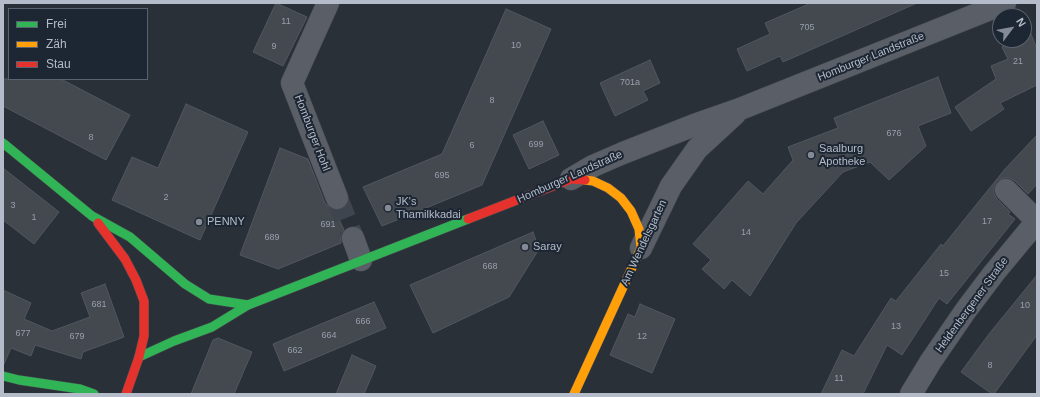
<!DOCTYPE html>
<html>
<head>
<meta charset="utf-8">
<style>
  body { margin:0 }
  #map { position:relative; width:1040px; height:397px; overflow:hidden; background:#2a3038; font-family:Helvetica,sans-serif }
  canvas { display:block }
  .frame { position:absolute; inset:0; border:4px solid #b4bcc9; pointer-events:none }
  .legend { position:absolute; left:8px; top:8px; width:140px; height:72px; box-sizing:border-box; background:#1d2633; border:1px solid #59626f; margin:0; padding:5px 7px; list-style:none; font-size:12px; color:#b4bcc9 }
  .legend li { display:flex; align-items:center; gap:8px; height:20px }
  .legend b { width:20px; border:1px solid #59626f }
  .north { position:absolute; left:992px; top:8px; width:40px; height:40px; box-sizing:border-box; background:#1d2633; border:1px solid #59626f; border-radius:50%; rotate:58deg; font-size:11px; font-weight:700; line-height:16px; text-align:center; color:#b4bcc9 }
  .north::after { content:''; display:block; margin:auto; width:14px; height:18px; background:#848b96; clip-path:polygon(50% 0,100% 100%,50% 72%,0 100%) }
</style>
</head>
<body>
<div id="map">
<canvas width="1040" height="397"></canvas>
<div class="frame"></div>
<ul class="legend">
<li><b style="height:5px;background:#30b455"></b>Frei</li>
<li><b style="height:5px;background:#ff9f0a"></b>Zäh</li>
<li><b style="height:5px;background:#e5322d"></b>Stau</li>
</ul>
<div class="north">N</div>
</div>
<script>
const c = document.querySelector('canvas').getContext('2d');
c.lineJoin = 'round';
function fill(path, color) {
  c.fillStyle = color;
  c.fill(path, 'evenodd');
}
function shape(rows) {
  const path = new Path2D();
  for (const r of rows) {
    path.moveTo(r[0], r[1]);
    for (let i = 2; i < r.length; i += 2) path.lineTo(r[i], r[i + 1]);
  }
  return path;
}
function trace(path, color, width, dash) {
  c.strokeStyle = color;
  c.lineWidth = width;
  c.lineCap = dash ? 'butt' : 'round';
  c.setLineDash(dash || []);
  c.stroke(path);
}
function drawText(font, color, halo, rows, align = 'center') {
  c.font = font + ' Helvetica,sans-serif';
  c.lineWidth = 4;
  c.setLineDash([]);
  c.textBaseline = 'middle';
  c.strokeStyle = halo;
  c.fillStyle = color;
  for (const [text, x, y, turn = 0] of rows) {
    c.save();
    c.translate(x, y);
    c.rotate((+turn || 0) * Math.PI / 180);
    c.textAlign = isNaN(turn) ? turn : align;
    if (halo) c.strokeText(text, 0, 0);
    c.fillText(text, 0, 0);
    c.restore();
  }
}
const building = shape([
  [276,3,307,17,283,66,253,52,276,3],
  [811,3,917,3,783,62,780,56,747,71,737,49,770,34,765,23,811,3],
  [506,9,551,29,482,185,382,226,363,187,442,154,506,9],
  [1031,34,1037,49,1037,85,1000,103,1004,109,971,131,955,107,996,79,991,66,1008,59,1002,47,1018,40,1024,40,1024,37,1031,34],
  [650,60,660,83,643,91,648,100,615,116,600,83,650,60],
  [938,77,951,113,918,126,926,146,889,180,870,162,843,172,796,223,750,296,732,280,724,289,702,269,711,260,693,244,748,181,763,194,793,160,788,147,838,128,834,118,938,77],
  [3,79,61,79,130,115,106,160,3,106,3,79],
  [186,104,248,132,200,240,112,200,132,157,158,168,186,104],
  [543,121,559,155,529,169,513,135,543,121],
  [1037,135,1037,184,1028,194,1015,181,1010,178,1003,178,997,181,994,187,994,194,997,199,1010,212,1008,214,1015,219,947,304,939,298,902,355,887,345,863,394,821,394,842,350,854,356,891,298,896,301,941,244,943,246,1005,169,1037,135],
  [280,148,308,159,325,203,330,208,335,210,344,230,341,236,341,243,278,269,240,255,280,148],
  [3,168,59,212,34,244,3,220,3,168],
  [533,232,539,249,509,297,433,333,410,285,533,232],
  [1037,275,1037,335,994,394,992,394,961,372,989,334,1037,275],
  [105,284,124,337,83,352,81,359,35,345,31,356,11,348,4,364,3,364,3,290,31,303,24,319,52,331,90,317,81,293,105,284],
  [374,302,386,328,284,371,273,344,374,302],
  [640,304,675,319,652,373,610,355,628,314,635,317,640,304],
  [218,338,252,352,234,394,191,394,213,340,218,338],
  [352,355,376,366,364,394,336,394,352,355]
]);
fill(building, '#444950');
trace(building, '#52575f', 1);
trace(shape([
  [337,198,353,238]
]), '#3f454e', 22, [22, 11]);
const street = shape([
  [328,3,292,83,337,198],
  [571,179,593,166,623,153,697,124,740,109,1005,3],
  [1006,190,1037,221],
  [353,238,361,260],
  [641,248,671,186,697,149,735,114],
  [911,394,931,361,966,310,994,273,1037,221]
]);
const fast = shape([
  [3,143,92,216,130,237,185,284,209,299,248,305],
  [139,357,174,341,212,327,248,305,468,219],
  [3,376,19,380,80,389,94,394]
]);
const slow = shape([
  [574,394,641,248,639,229,631,211,621,198,608,188,593,181,585,180]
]);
const jam = shape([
  [468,219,571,179,585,180],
  [98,223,125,259,136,280,144,301,144,336,139,357,126,394]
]);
trace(street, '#484c53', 23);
trace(fast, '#484c53', 10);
trace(slow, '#484c53', 10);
trace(jam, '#484c53', 10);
trace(street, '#5a5e66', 22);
trace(fast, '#30b455', 9);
trace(slow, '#ff9f0a', 9);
trace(jam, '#e5322d', 9);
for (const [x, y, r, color] of [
  [811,155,4,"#848b96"],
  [388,208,4,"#848b96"],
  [199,222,4,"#848b96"],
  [525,247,4,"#848b96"]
]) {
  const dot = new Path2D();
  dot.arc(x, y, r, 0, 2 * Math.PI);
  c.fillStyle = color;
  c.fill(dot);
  trace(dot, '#1d2633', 1.5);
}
drawText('9px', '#989fab', null, [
  ["11",286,22],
  ["705",807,28],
  ["10",516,46],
  ["9",274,47],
  ["21",1018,62],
  ["701a",630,83],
  ["8",492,101],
  ["676",894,134],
  ["8",91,138],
  ["699",536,145],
  ["6",472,146],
  ["695",442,176],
  ["2",166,198],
  ["3",13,206],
  ["1",34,218],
  ["17",987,222],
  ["691",328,225],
  ["14",746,233],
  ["689",272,238],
  ["668",490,267],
  ["15",944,274],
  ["681",99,305],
  ["10",1025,306],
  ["666",363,322],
  ["13",896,327],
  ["677",23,334],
  ["664",329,336],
  ["679",77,337],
  ["12",642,337],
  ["662",295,351],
  ["8",990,366],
  ["11",839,379]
]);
drawText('11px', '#b4bcc9', '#1d2633', [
  ["Homburger Landstraße",871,57,-22],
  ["Homburger Hohl",312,133,69],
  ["Homburger Landstraße",570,177,-24],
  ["Am Wendelsgarten",644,243,-65],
  ["Heldenbergener Straße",972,305,-54]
]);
drawText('11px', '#b4bcc9', '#1d2633', [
  ["Saalburg",819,149],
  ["Apotheke",819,162],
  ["JK's",396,202],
  ["Thamilkkadai",396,215],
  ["PENNY",207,222],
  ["Saray",533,247]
], 'left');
</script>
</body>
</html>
